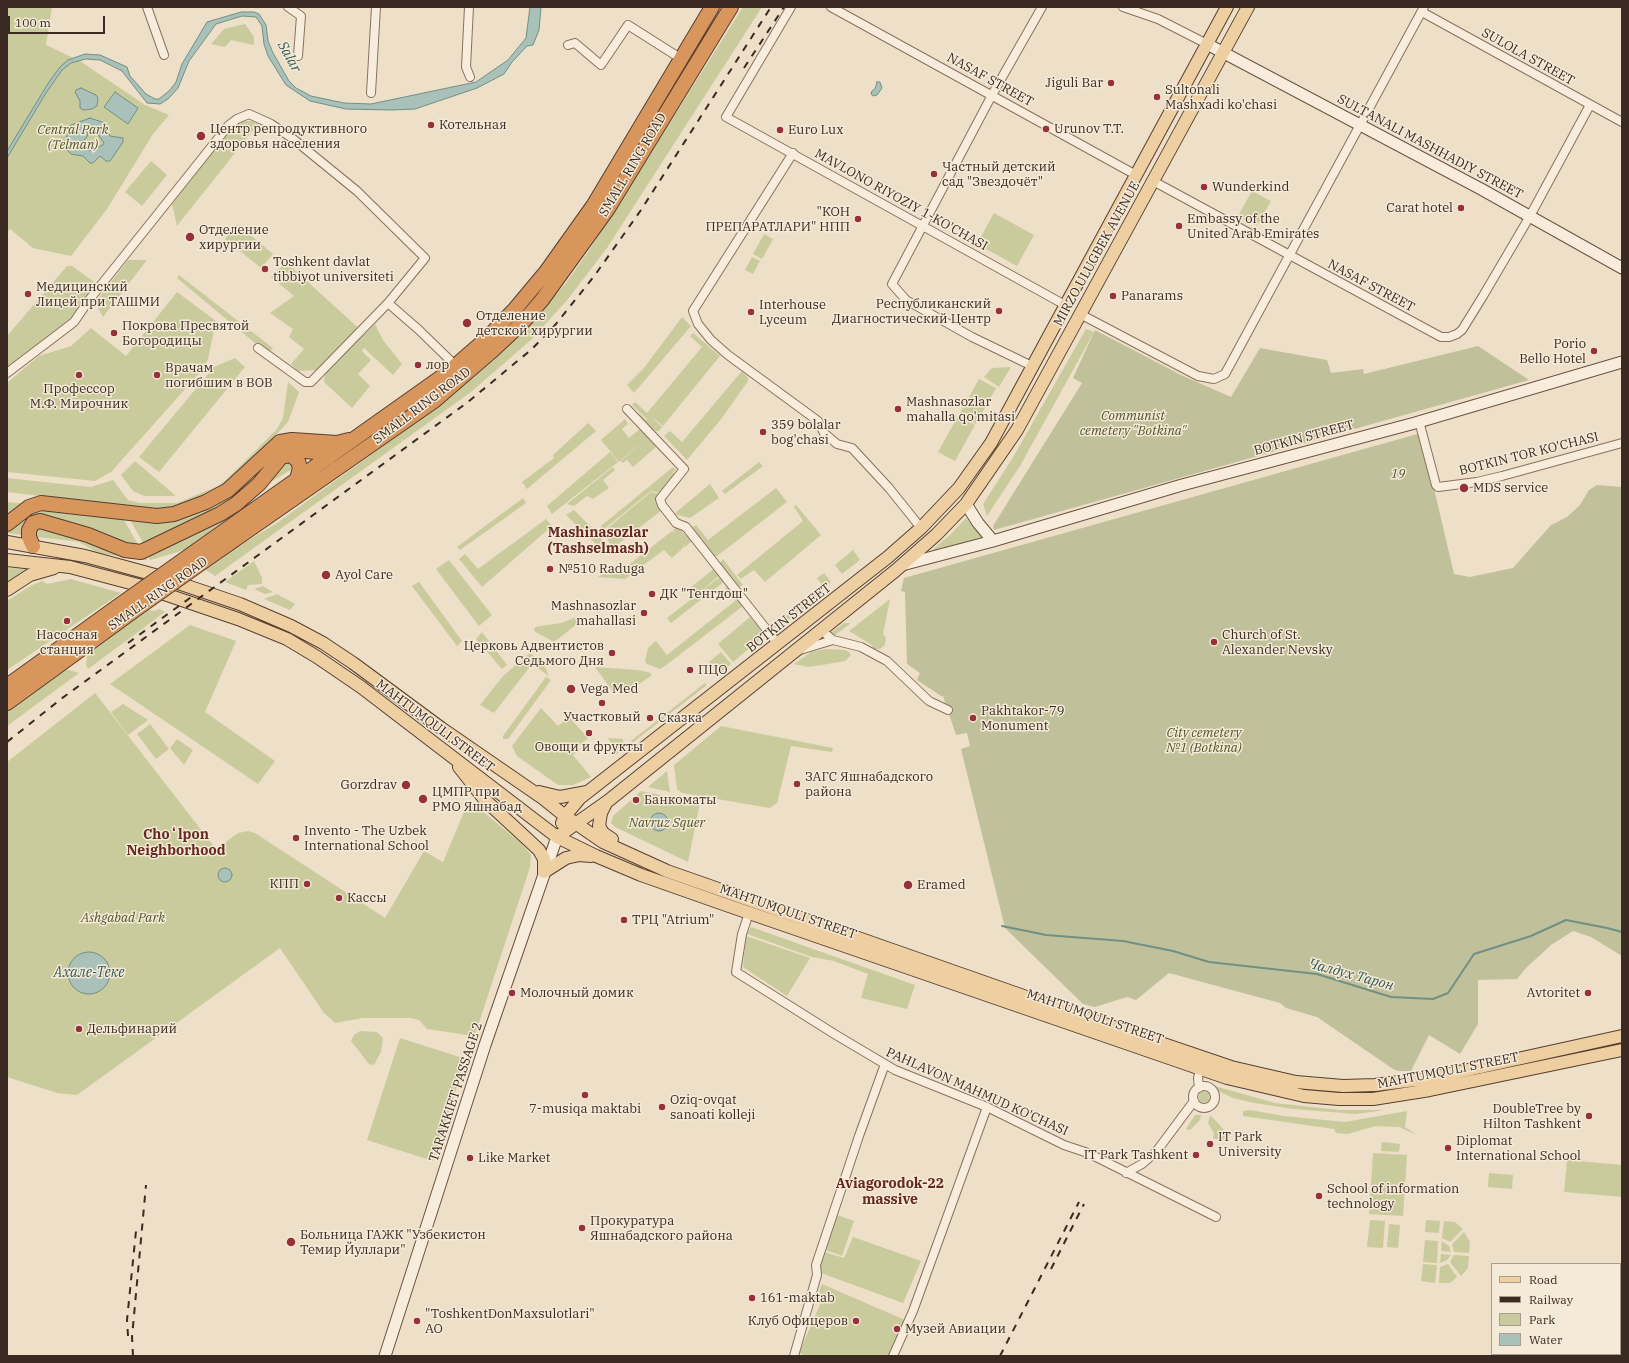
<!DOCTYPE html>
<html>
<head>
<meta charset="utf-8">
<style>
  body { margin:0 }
  #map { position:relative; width:1629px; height:1363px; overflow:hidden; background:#eddfc8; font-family:"IBM Plex Serif",serif }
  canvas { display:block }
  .frame { position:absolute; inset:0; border:8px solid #3a2a21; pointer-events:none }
  .legend { position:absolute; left:1491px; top:1263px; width:130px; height:92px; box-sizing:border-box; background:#f5ead8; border:1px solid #aa9d8f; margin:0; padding:5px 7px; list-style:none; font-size:12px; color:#3a2a21 }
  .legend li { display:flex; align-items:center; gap:8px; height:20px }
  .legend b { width:20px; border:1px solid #aa9d8f }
  .scale { position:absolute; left:8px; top:16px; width:97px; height:18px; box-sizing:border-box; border:2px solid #3a2a21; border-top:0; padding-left:5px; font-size:12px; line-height:14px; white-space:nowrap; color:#3a2a21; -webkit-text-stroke:3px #f5ead8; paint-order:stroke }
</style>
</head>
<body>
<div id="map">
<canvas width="1629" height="1363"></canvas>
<div class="frame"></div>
<ul class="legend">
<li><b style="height:5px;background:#eecfa2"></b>Road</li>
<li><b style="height:5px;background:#3a2a21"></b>Railway</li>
<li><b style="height:11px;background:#cacb9c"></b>Park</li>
<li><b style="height:11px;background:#a9c1b8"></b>Water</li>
</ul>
<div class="scale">100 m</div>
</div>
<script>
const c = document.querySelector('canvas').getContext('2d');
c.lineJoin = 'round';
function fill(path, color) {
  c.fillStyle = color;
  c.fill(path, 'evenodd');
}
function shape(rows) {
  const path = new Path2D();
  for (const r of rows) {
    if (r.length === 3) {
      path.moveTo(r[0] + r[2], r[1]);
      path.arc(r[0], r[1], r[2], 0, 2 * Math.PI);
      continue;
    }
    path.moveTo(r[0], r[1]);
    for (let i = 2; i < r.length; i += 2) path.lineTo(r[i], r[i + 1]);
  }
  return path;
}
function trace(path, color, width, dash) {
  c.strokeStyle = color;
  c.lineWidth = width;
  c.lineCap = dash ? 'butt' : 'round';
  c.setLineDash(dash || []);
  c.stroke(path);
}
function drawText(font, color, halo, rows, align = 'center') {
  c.font = font + ' "IBM Plex Serif",serif';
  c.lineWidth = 3;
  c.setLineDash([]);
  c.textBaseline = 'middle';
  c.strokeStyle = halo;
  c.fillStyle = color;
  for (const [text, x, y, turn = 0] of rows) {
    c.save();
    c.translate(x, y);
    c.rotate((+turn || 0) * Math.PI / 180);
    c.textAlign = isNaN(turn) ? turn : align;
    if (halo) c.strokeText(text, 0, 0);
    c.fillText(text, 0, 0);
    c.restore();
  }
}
fill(shape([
  [7,7,52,7,46,45,80,61,145,105,169,115,153,134,107,209,71,256,33,248,10,229,7,232],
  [743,7,762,7,607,248,568,299,532,339,471,392,215,576,203,568,277,523,445,401,491,363,526,328,566,283,590,249],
  [245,24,254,37,254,45,231,40,225,47,211,44,224,29],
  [240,121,252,121,258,124,177,226,172,204,234,125],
  [151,161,167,175,142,206,125,192],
  [1252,191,1271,201,1257,226,1238,216],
  [994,213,1034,235,1017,266,977,244],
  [237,224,273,254,261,268,225,239],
  [764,234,773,239,762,259,753,254],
  [752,257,760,261,753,274,745,270],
  [128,260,147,260,103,317,97,306,98,299],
  [286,262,365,334,375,324,383,340,402,364,393,375,364,348,362,351,371,360,358,374,370,386,352,408,324,382,325,375,319,370,298,371,291,364,304,349,289,337,293,329,270,313,294,296,271,277],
  [67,266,72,266,97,284,71,318,7,367,7,336],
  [179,275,273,348,268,354,177,278],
  [177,292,216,321,208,359,204,368,111,472,95,481,7,472,7,383,39,356,71,346,91,328,126,356],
  [682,317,691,326,634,393,627,385,644,368],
  [1086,329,1094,332,1020,466,987,516,983,504,1012,459],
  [693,333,720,356,663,426,651,416,662,427,659,431,655,431,640,417,639,413,646,420,649,417,647,419,632,405,635,402,647,413,702,347,690,336],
  [235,358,245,367,159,472,139,457,214,367],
  [1011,367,999,387,984,377,992,368],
  [742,371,748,378,748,381,722,418,687,460,664,436,670,431,682,442],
  [979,379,996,388,976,424,959,415],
  [288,382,299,392,288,422,237,476,219,490,171,508,150,509,7,492,7,478,91,487,113,480,128,500,140,503,177,503,218,486,226,480,277,429,283,418],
  [958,416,975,425,955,461,938,452],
  [625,419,628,424,622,429,629,438,641,428,648,436,619,462,601,440],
  [588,423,596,431,527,489,522,482,554,458,553,455],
  [648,436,656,447,633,467,627,460,623,463,621,461],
  [284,446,257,481,228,505,145,546,129,518,171,519],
  [610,452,618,462,552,514,547,506],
  [290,459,294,468,267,484,240,510,184,550,150,560,148,554,221,518,286,460],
  [135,461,176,496,144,496,133,491,121,475],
  [759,462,763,466,725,494,722,491],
  [613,467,615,470,603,480,609,488,593,499,587,496,574,506,567,504],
  [673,467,676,470,673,472,675,476,662,493,651,491,603,530,601,526],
  [710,484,719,498,690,518,674,514],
  [776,488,787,502,717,556,714,557,692,528,696,525,708,540],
  [651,492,661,494,657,499,657,502,662,510,612,549,604,531],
  [523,498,526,503,460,550,457,547],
  [7,502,29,504,7,523],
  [796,505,821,535,765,582,754,570,741,579,737,575,803,521,794,507],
  [32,509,121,515,140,548,27,520,23,526,23,535,7,533,7,528],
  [574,510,598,534,607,547,600,555,600,548,566,515],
  [966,518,983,538,930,552,951,534],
  [546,519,552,526,482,587,459,559,465,554,478,569],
  [35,525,144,555,147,560,98,553,79,542,38,537,35,536],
  [677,527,692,541,685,547,682,542,684,547,672,558,664,550,634,572,622,570,672,531,675,533,673,530],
  [853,550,860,560,842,574,835,565],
  [723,559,743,585,739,587,736,585,719,564],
  [449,560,492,615,479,626,436,569],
  [254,561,262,578,262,584,248,585,246,590,225,582],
  [9,568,33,569,7,586,7,571],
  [715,568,720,575,694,597,691,587],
  [606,571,632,574,625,579,598,577],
  [824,573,831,582,824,588,817,578],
  [721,576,725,581,671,623,667,618],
  [71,579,121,593,7,670,7,601,32,585,42,581,47,584],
  [419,582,462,641,457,646,412,586],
  [263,586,273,592,265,594,254,589],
  [727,586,743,606,665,666,660,669,647,664,645,661,648,648,656,641,667,655,735,601,725,588],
  [817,592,820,596,779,627,771,628],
  [277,594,295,604,290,610,264,599],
  [890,599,883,634,886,638,885,645,880,649,873,649,872,645,849,631],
  [160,609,165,612,88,669,86,665,88,650,139,615,149,610,154,611],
  [577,617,577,624,554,642,534,631,535,627,561,623],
  [750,617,765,635,733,662,718,644],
  [844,623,851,623,834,636,829,634],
  [190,625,236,641,205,712,275,761,258,784,110,684],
  [482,632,507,665,502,669,476,639],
  [827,649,845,650,849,652,851,655,845,661,816,666,808,667,794,664,811,652],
  [721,652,731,664,719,674,709,662],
  [530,653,543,663,549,676,532,664,494,713,480,705,503,676],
  [595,667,638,670,651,673,651,676,626,693,614,693],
  [66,669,79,673,7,726,7,712],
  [546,677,551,680,508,739,503,739,503,736],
  [705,683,707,685,632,743,631,741],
  [95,693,216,849,238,833,248,831,255,833,385,918,424,851,443,862,469,800,522,844,531,855,530,867,475,1035,474,1036,427,1029,419,1020,410,1018,363,1018,335,1023,324,1013,280,948,77,1095,57,1093,7,1077,7,762],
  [123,704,148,720,128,735,111,712],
  [541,708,558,726,569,717,588,738,578,747,580,750,573,755,591,777,573,785,558,785,517,756,512,746],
  [150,724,169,749,156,759,137,734],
  [721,726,833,748,832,752,791,746,777,803,770,808,682,793,677,789,674,765],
  [608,738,623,739,623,750,617,754],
  [177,739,193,750,184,765,170,748],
  [667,771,670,792,648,787],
  [641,791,700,803,688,862,615,827,611,823,613,816],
  [751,927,915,985,907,1009,861,998,868,974,834,961,812,957,747,934],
  [746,936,810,958,787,996,743,967],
  [360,1031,377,1032,383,1038,381,1052,374,1065,369,1064,351,1041,354,1035],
  [400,1038,466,1059,433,1161,367,1140],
  [1211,1085,1275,1103,1339,1110,1385,1110,1356,1114,1293,1109,1254,1103,1233,1098,1216,1090],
  [1204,1097,5.5],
  [1250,1110,1284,1116,1345,1122,1407,1111,1405,1127,1417,1135,1399,1127,1375,1126,1348,1134,1336,1133,1334,1129,1243,1116,1243,1111],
  [1195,1115,1201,1115,1200,1120,1190,1130,1186,1129],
  [1210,1115,1228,1134,1227,1142,1213,1138,1214,1133,1208,1123],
  [1382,1142,1400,1144,1399,1152,1381,1151],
  [1373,1153,1407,1155,1403,1216,1369,1214],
  [1567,1160,1622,1165,1622,1197,1564,1192],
  [1489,1173,1513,1175,1512,1189,1488,1187],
  [837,1215,854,1221,842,1256,826,1250],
  [1370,1220,1385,1221,1383,1248,1367,1247],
  [1426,1220,1440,1221,1439,1233,1425,1232],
  [1444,1221,1455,1222,1463,1229,1450,1242,1442,1238],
  [1389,1224,1400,1225,1398,1248,1387,1247],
  [1464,1232,1470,1242,1469,1253,1454,1252,1452,1244],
  [853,1237,921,1261,903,1303,821,1273,819,1266,824,1252,844,1258],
  [1425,1240,1438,1241,1437,1263,1423,1262],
  [1442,1241,1449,1246,1451,1252,1441,1251],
  [1441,1254,1451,1255,1447,1260,1440,1263],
  [1454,1255,1469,1256,1468,1268,1461,1276,1450,1262],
  [1423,1264,1437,1265,1435,1283,1421,1281],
  [1448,1264,1457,1277,1450,1283,1439,1283,1440,1267],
  [822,1284,905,1320,898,1340,889,1356,806,1356,799,1353,821,1302,819,1301,821,1294,819,1292]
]), '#cacb9c');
fill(shape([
  [1095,330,1181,375,1231,397,1260,348,1327,360,1331,373,1363,369,1364,374,1478,346,1529,380,994,530,993,526,1082,383,1073,378],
  [1421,433,1454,574,1470,577,1513,568,1551,525,1567,517,1580,505,1589,490,1597,485,1622,487,1622,956,1591,937,1573,931,1551,945,1526,968,1517,979,1478,980,1478,1024,1460,1054,1429,1035,1411,1071,1398,1071,1393,1069,1317,1017,1286,1008,1280,1003,1169,973,1136,1000,1127,997,1095,1007,1083,1004,1005,928,961,749,970,746,967,733,956,735,943,696,941,696,917,680,920,673,907,664,905,592,901,591,904,578]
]), '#c0c19b');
const water = shape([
  [530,7,541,7,539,30,533,45,527,46,512,62,504,74,477,88,415,109,392,110,346,109,310,101,286,85,268,56,264,44,262,26,256,17,242,16,216,24,189,61,178,88,168,99,160,104,147,103,122,71,100,60,86,59,71,63,62,70,46,93,7,158,7,151,49,82,60,67,68,60,85,54,100,55,127,67,130,76,146,94,155,99,159,99,170,90,176,82,182,64,207,22,241,12,254,12,259,14,266,25,268,41,273,53,289,81,296,88,311,96,344,103,371,104,476,82,508,60,526,38,530,7],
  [877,82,880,82,882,88,877,95,873,96,871,94,872,91,875,89,877,82],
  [81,88,96,95,98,98,97,106,92,109,83,110,80,108,80,101,75,92,76,90,81,88],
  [115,92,138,108,128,124,104,107,115,92],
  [90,118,105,123,110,136,123,138,123,142,110,161,106,161,100,156,93,163,90,163,83,156,71,154,66,149,65,141,71,125,90,118],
  [89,129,98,131,99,136,104,143,103,145,90,151,83,148,82,142,87,137,89,129],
  [659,822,9],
  [225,875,7],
  [89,973,21]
]);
fill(water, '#a9c1b8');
trace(water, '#709085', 1);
trace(shape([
  [1002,926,1046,935,1123,941,1173,951,1209,962,1317,974,1391,997,1433,999,1448,993,1474,954,1531,936,1566,920,1607,928,1622,932]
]), '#709085', 2);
const street = shape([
  [147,7,164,55],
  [288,7,301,16,298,56],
  [469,7,466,67,470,77],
  [791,7,726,117,1065,305],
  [831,7,1136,175],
  [1123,7,1158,19,1207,44],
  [1422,12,1622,122],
  [568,45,575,43,601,65,628,25,680,58],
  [371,93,376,7],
  [793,153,693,311,698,324,711,340,728,355,818,421,824,433,837,444,852,448,889,488,921,528],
  [1153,181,1441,337,1449,337,1457,334,1462,330,1483,296,1530,216,1590,105],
  [388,303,419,330,458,368],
  [1080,314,1198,376,1214,379,1225,374,1424,7],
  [1032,366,972,337,906,300,892,284,992,95,1042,7],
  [7,373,74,322,89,300,228,126,237,119,249,114,271,124,292,138,357,191,425,258,388,303,311,382,305,382,258,348],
  [627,409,684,469,660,499,662,505,676,523,686,527,778,644],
  [1419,421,1436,485,1438,487,1477,482,1502,476,1622,443],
  [821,630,833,640,861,647,887,661,929,701,948,710],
  [800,650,833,640],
  [749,913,742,934,736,972,836,1035,895,1070,987,1107,1064,1145,1088,1153,1216,1217],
  [1204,1097,11],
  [1199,1088,1198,1078,1200,1069],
  [1126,1173,1142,1164,1156,1152,1194,1101],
  [794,1356,817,1275,816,1265,859,1136,885,1064],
  [893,1356,913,1311,987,1107]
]);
const secondary = shape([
  [1207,44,1481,189,1622,268],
  [966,504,978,523,993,541],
  [902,565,993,541,1182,485,1415,423,1622,362],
  [385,1356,485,1045,557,837]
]);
const primary = shape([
  [7,542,85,556,155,575,240,604,291,626,323,643,353,663,441,728,544,799,565,816,603,842,667,871,1075,1014,1231,1067,1296,1082,1343,1086,1375,1085,1431,1078,1622,1036],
  [7,560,70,567,138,585,238,619,287,639,317,657,361,687,557,837,596,856,641,875,729,906,1227,1078,1304,1096,1339,1099,1373,1099,1430,1090,1622,1050],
  [7,590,30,575,54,568],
  [459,767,485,800,539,850,544,859,544,872],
  [539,792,560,797,587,792],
  [606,803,601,813,599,826,603,833,612,839],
  [562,823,565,816,580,798,888,557,921,528,959,488,991,443,1227,7],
  [557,837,608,801,895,571,936,535,966,504,1017,430,1248,7],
  [544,872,566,858,579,855,591,856]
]);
const highway = shape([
  [289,449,315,452,328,458],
  [7,524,29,507,41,503,157,516,174,514,206,502,228,490,280,442,292,440,337,443,349,440],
  [33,546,29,537,29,530,33,523,40,521,88,535,125,550,141,552,220,514,236,504,259,484,281,457,291,455,298,461,300,468,297,479],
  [196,551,447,373,485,340,515,309,546,272,593,206,712,7],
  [204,561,434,401,492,351,523,322,542,300,607,210,731,7],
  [7,686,124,602],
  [7,703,132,612]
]);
trace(street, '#89715e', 10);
trace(secondary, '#6b5241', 13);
trace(primary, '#573f31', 14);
trace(highway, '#573f31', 16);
trace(street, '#f8eddc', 8);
trace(secondary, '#f8eddc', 11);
trace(primary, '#eecfa2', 12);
trace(highway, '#d8965d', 14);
trace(shape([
  [744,68,784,7],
  [128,643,194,595],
  [7,742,61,699,468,402,532,349,556,324,595,275,641,210,771,7],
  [1051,1269,1084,1204],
  [128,1336,127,1320,136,1231],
  [133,1356,132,1337,146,1185],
  [1000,1356,1079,1202]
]), '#3a2a21', 2, [7, 7]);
const highwayBridge = shape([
  [124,602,196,551],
  [132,612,204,561]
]);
trace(highwayBridge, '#573f31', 16, []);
trace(highwayBridge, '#d8965d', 14);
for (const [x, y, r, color] of [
  [1111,83,4,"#96303a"],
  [1157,97,4,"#96303a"],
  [431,125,4,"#96303a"],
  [1046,129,4,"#96303a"],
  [780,130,4,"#96303a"],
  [201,136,5,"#96303a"],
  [934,174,4,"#96303a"],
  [1204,187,4,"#96303a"],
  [1461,208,4,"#96303a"],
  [858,219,4,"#96303a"],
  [1179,226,4,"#96303a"],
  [190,237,5,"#96303a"],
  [265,269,4,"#96303a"],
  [28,294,4,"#96303a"],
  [1113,296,4,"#96303a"],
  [999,311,4,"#96303a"],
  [751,312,4,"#96303a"],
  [467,323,5,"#96303a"],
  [114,333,4,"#96303a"],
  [1594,351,4,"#96303a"],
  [418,365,4,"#96303a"],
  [79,375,4,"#96303a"],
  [157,375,4,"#96303a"],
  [898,409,4,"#96303a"],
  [763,432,4,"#96303a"],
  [1464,488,5,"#96303a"],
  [550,569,4,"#96303a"],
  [326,575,5,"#96303a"],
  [652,594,4,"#96303a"],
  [644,613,4,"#96303a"],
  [67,621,4,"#96303a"],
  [1214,642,4,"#96303a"],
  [612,653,4,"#96303a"],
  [690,670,4,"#96303a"],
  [571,689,5,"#96303a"],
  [602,703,4,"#96303a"],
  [650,718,4,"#96303a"],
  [973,718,4,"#96303a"],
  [589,733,4,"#96303a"],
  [797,784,4,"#96303a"],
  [406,785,5,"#96303a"],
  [423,799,5,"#96303a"],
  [636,800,4,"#96303a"],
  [296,838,4,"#96303a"],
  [307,884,4,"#96303a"],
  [908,885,5,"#96303a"],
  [339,898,4,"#96303a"],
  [624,920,4,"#96303a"],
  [512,993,4,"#96303a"],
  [1588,993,4,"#96303a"],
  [79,1029,4,"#96303a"],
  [585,1095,4,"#96303a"],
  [662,1107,4,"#96303a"],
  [1589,1116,4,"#96303a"],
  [1210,1144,4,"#96303a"],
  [1448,1148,4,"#96303a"],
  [1196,1155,4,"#96303a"],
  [470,1158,4,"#96303a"],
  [1319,1196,4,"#96303a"],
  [582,1228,4,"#96303a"],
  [291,1242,5,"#96303a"],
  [752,1298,4,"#96303a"],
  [417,1321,4,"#96303a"],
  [856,1321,4,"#96303a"],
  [897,1329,4,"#96303a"]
]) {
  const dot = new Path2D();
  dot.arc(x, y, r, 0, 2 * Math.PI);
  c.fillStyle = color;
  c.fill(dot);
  trace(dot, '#f5ead8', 1.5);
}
drawText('13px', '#3a2a21', '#f5ead8', [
  ["SULOLA STREET",1528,57,29],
  ["NASAF STREET",990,80,29],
  ["SULTАNALI MASHHADIY STREET",1430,147,28],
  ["SMALL RING ROAD",633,165,-59],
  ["MAVLONO RIYOZIY 1-KO'CHASI",901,200,29],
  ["MIRZO ULUGBEK AVENUE",1097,254,-61],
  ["NASAF STREET",1371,286,28],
  ["SMALL RING ROAD",422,406,-37],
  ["BOTKIN STREET",1304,438,-15],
  ["BOTKIN TOR KO'CHASI",1529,454,-14],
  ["SMALL RING ROAD",158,594,-35],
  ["BOTKIN STREET",789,618,-38],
  ["MAHTUMQULI STREET",435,726,37],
  ["MAHTUMQULI STREET",788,912,19],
  ["MAHTUMQULI STREET",1095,1017,19],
  ["MAHTUMQULI STREET",1448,1071,-11],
  ["TARAKKIET PASSAGE 2",456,1092,-72],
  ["PAHLAVON MAHMUD KO'CHASI",977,1092,24]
]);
drawText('13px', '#3a2a21', '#f5ead8', [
  ["Jiguli Bar",1103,83,"right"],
  ["Sultonali",1165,90],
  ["Mashxadi ko'chasi",1165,105],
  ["Котельная",439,125],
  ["Центр репродуктивного",210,129],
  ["здоровья населения",210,144],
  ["Urunov T.T.",1054,129],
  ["Euro Lux",788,130],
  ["Частный детский",942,167],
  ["сад \"Звездочёт\"",942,182],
  ["Wunderkind",1212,187],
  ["Carat hotel",1453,208,"right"],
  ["\"КОН",850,212,"right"],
  ["ПРЕПАРАТЛАРИ\" НПП",850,227,"right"],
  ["Embassy of the",1187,219],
  ["United Arab Emirates",1187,234],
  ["Отделение",199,230],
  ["хирургии",199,245],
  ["Toshkent davlat",273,262],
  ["tibbiyot universiteti",273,277],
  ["Медицинский",36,287],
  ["Лицей при ТАШМИ",36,302],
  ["Panarams",1121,296],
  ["Республиканский",991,304,"right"],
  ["Диагностический Центр",991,319,"right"],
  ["Interhouse",759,305],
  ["Lyceum",759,320],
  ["Отделение",476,316],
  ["детской хирургии",476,331],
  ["Покрова Пресвятой",122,326],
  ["Богородицы",122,341],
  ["Porio",1586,344,"right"],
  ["Bello Hotel",1586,359,"right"],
  ["лор",426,365],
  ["Врачам",165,368],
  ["погибшим в ВОВ",165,383],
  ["Профессор",79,389,"center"],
  ["М.Ф. Мирочник",79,404,"center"],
  ["Mashnasozlar",906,402],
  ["mahalla qo'mitasi",906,417],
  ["359 bolalar",771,425],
  ["bog'chasi",771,440],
  ["MDS service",1473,488],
  ["№510 Raduga",558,569],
  ["Ayol Care",335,575],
  ["ДК \"Тенгдош\"",660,594],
  ["Mashnasozlar",636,606,"right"],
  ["mahallasi",636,621,"right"],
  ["Насосная",67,635,"center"],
  ["станция",67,650,"center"],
  ["Church of St.",1222,635],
  ["Alexander Nevsky",1222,650],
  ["Церковь Адвентистов",604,646,"right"],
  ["Седьмого Дня",604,661,"right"],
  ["ПЦО",698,670],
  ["Vega Med",580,689],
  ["Pakhtakor-79",981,711],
  ["Monument",981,726],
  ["Участковый",602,717,"center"],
  ["Сказка",658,718],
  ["Овощи и фрукты",589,747,"center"],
  ["ЗАГС Яшнабадского",805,777],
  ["района",805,792],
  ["Gorzdrav",397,785,"right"],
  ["ЦМПР при",432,792],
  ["РМО Яшнабад",432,807],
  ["Банкоматы",644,800],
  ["Invento - The Uzbek",304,831],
  ["International School",304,846],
  ["КПП",299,884,"right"],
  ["Eramed",917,885],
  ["Кассы",347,898],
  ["ТРЦ \"Atrium\"",632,920],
  ["Молочный домик",520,993],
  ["Avtoritet",1580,993,"right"],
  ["Дельфинарий",87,1029],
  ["Oziq-ovqat",670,1100],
  ["sanoati kolleji",670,1115],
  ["7-musiqa maktabi",585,1109,"center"],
  ["DoubleTree by",1581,1109,"right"],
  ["Hilton Tashkent",1581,1124,"right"],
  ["IT Park",1218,1137],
  ["University",1218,1152],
  ["Diplomat",1456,1141],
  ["International School",1456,1156],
  ["IT Park Tashkent",1188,1155,"right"],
  ["Like Market",478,1158],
  ["School of information",1327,1189],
  ["technology",1327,1204],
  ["Прокуратура",590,1221],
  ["Яшнабадского района",590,1236],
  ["Больница ГАЖК \"Узбекистон",300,1235],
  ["Темир Йуллари\"",300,1250],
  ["161-maktab",760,1298],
  ["\"ToshkentDonMaxsulotlari\"",425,1314],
  ["AO",425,1329],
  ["Клуб Офицеров",848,1321,"right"],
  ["Музей Авиации",905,1329]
], 'left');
drawText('italic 13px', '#4e5528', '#f5ead8', [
  ["Central Park",73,130],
  ["(Telman)",73,145],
  ["Communist",1133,416],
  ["cemetery \"Botkina\"",1133,431],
  ["19",1398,474],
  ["City cemetery",1204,733],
  ["№1 (Botkina)",1204,748],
  ["Navruz Squer",667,823],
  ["Ashgabad Park",123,918]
]);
drawText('italic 14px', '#315952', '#f5ead8', [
  ["Salar",289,57,61],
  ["Ахале-Теке",89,973],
  ["Чалдух Тарон",1351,975,15]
]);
drawText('bold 14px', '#652922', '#f5ead8', [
  ["Mashinasozlar",598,533],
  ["(Tashselmash)",598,549],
  ["Choʻlpon",176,835],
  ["Neighborhood",176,851],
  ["Aviagorodok-22",890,1184],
  ["massive",890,1200]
]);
</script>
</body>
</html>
